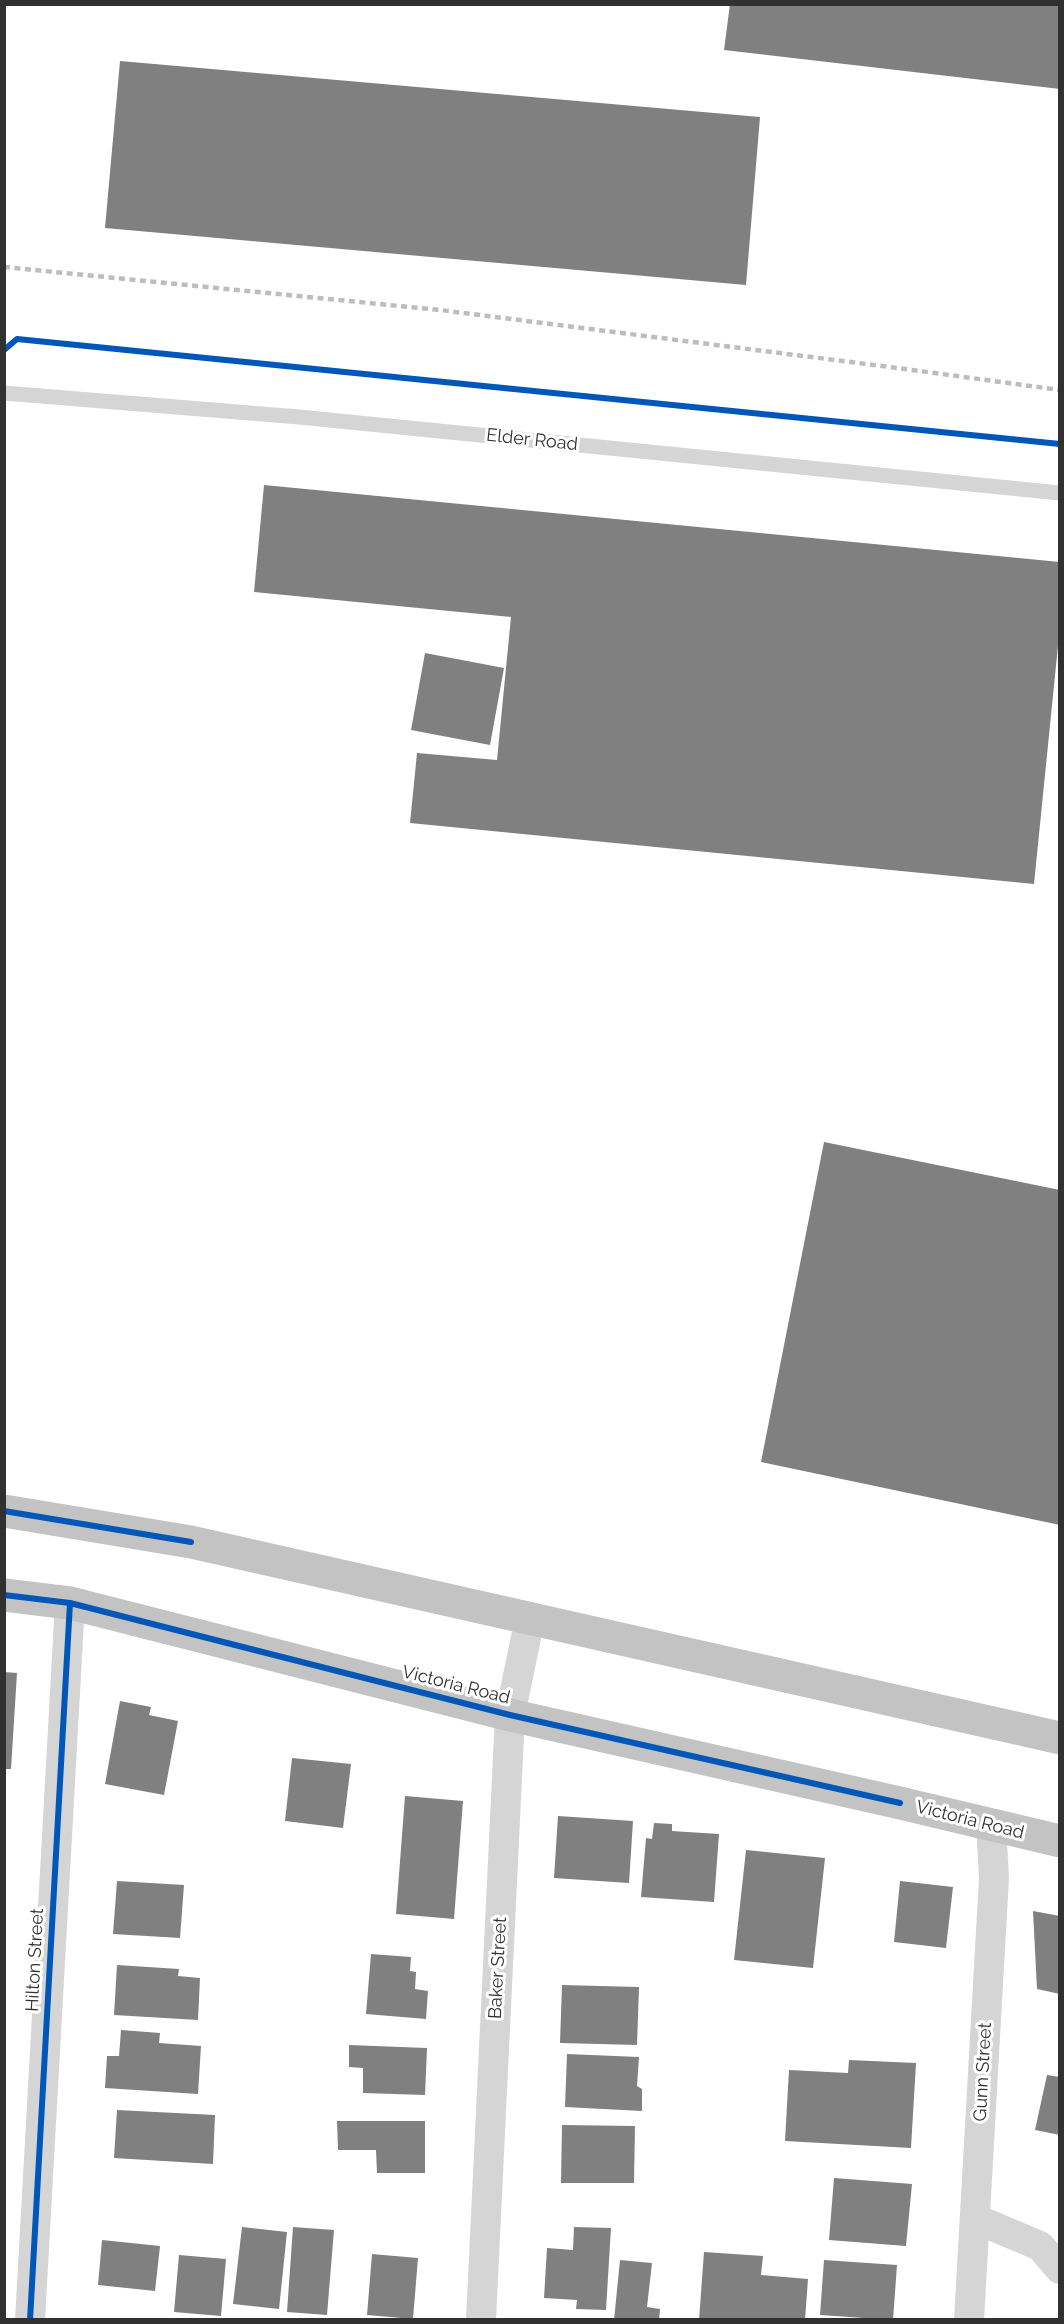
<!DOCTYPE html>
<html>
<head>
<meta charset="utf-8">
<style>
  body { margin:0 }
  #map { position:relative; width:1064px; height:2324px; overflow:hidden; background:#fff; font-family:Raleway,sans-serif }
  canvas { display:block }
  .frame { position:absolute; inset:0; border:6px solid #313131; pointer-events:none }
</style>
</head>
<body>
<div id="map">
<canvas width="1064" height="2324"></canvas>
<div class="frame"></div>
</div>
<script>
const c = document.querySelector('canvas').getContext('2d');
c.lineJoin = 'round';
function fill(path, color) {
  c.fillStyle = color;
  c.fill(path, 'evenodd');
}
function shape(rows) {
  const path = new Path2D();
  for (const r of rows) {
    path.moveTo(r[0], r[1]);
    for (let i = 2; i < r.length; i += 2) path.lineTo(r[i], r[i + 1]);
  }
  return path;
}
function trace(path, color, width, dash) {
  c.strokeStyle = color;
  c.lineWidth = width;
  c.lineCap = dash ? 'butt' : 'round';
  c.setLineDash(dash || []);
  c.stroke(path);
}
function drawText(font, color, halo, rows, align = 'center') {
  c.font = font + ' Raleway,sans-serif';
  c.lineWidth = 6;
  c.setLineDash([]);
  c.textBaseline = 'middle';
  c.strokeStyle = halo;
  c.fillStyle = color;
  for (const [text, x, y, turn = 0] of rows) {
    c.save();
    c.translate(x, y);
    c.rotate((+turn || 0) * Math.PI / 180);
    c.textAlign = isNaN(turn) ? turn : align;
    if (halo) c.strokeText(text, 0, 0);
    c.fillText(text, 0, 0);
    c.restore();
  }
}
fill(shape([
  [730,4,1060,4,1060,89,724,50],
  [120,61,760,117,746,285,105,228],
  [264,485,1060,562,1060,626,1034,884,410,823,417,753,497,760,511,617,254,592],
  [425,653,504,668,490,745,411,730],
  [824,1142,1060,1190,1060,1525,761,1462],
  [4,1672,17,1673,11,1769,4,1769],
  [120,1701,151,1707,149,1715,178,1721,164,1795,105,1784],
  [292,1758,351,1764,343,1828,285,1821],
  [405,1796,463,1801,454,1919,396,1914],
  [558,1816,633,1821,629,1883,554,1878],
  [654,1823,672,1824,672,1831,719,1834,714,1902,641,1897,646,1838,652,1839],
  [746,1850,825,1858,813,1968,734,1960],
  [117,1881,184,1885,180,1938,113,1934],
  [900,1881,953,1887,946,1948,894,1942],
  [1033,1911,1060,1916,1060,1994,1037,1989],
  [371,1954,411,1957,410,1971,416,1972,415,1989,428,1991,426,2019,366,2014],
  [117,1965,179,1969,178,1976,200,1978,198,2020,114,2015],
  [562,1985,639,1987,637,2045,560,2043],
  [121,2030,160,2033,159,2043,201,2046,198,2094,105,2088,107,2056,119,2056],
  [349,2045,427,2048,425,2095,363,2093,363,2068,349,2067],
  [567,2054,639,2057,637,2086,642,2089,642,2111,565,2107],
  [849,2060,916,2063,911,2148,785,2141,789,2070,848,2073],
  [1047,2075,1060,2077,1060,2135,1035,2130],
  [117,2110,215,2115,213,2164,114,2158],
  [337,2121,425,2121,425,2173,377,2173,376,2150,338,2150],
  [562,2125,635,2126,634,2183,561,2183],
  [834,2178,912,2184,906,2246,829,2240],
  [242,2227,287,2232,279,2309,233,2304],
  [293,2227,334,2230,327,2315,287,2312],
  [574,2227,611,2228,606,2310,576,2309,577,2300,544,2298,547,2248,573,2250],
  [102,2240,160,2246,155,2291,98,2285],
  [704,2252,763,2256,761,2275,808,2279,805,2320,699,2320],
  [372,2254,418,2258,413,2319,367,2315],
  [179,2255,226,2259,221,2316,174,2312],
  [620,2260,652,2263,647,2307,660,2309,659,2320,614,2320],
  [824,2260,897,2265,893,2320,820,2315]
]), '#808080');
trace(shape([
  [4,393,299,417,1060,493]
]), '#d5d5d5', 15);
trace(shape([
  [976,2219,1040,2246,1060,2269],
  [30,2320,70,1603],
  [481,2320,510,1715,530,1618],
  [969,2320,994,1878,991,1825]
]), '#d5d5d5', 30);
trace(shape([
  [4,1511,191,1542,1060,1738],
  [4,1595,70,1603,510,1715,900,1803,1060,1841]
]), '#c3c3c3', 33);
trace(shape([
  [4,267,440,310,890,367,1060,390]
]), '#bdbdbd', 4.5, [6, 4.5]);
trace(shape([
  [4,350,17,339,1060,444],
  [4,1511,191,1542],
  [4,1595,70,1603,510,1715,900,1803],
  [30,2320,70,1603]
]), '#0057b8', 6);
drawText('18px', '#313131', '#fff', [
  ["Elder Road",532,440,6],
  ["Victoria Road",456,1685,14],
  ["Victoria Road",970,1820,14],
  ["Hilton Street",35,1960,-87],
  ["Baker Street",498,1968,-87],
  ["Gunn Street",983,2072,-87]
]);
</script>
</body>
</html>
